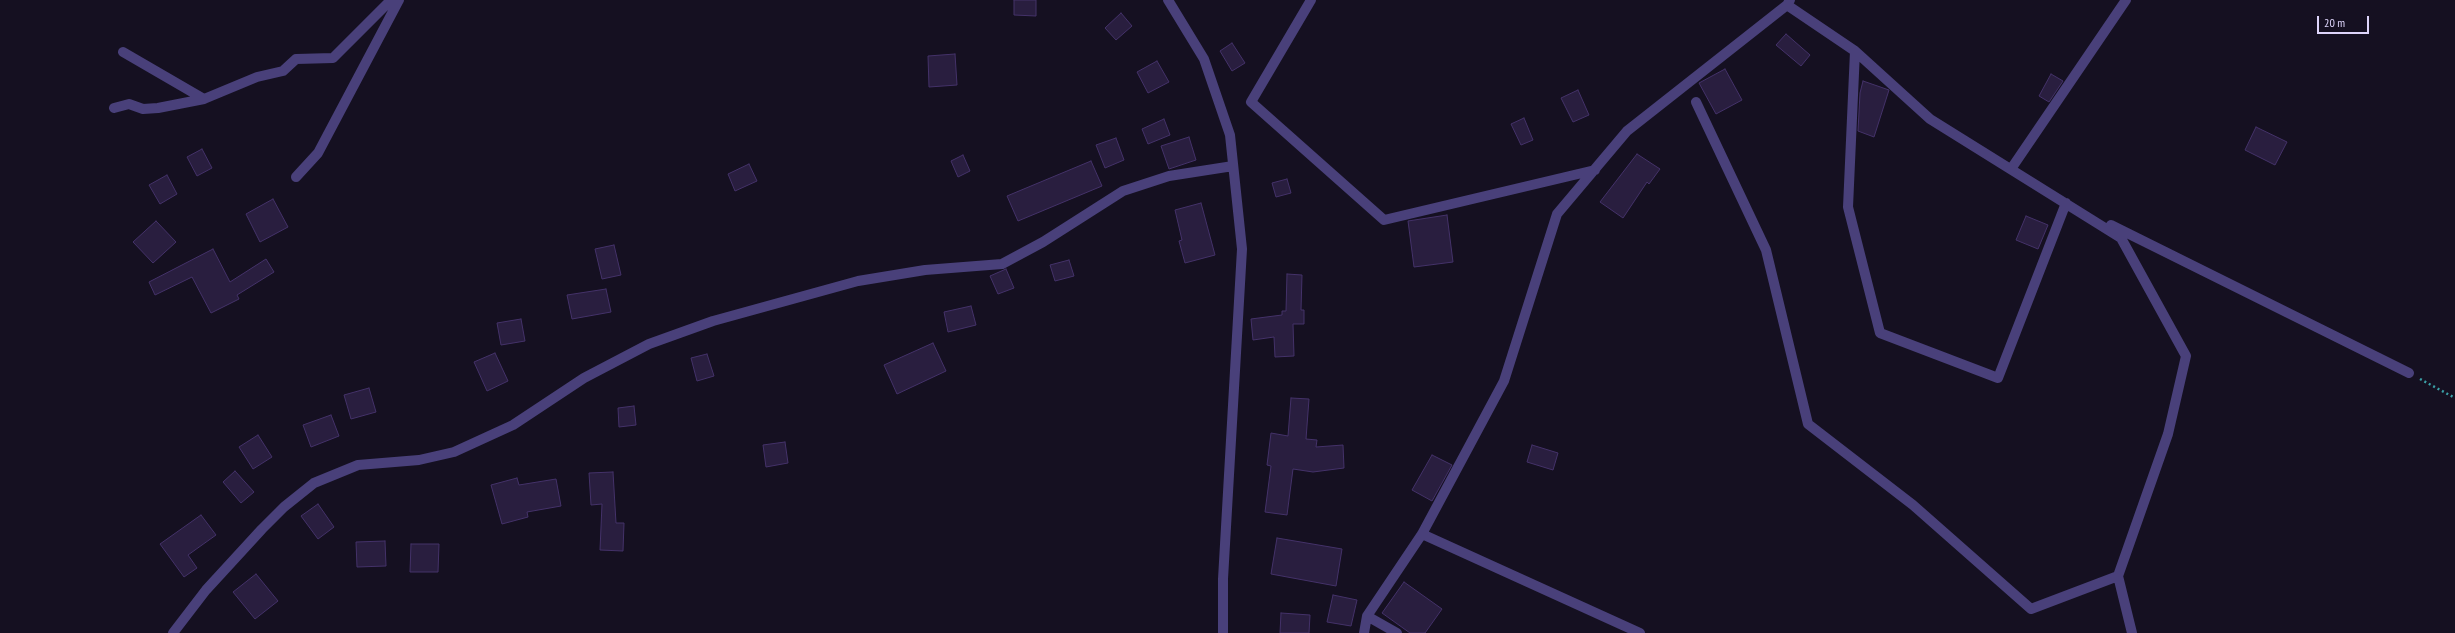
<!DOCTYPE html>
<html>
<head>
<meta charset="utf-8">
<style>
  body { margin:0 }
  #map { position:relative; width:2455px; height:633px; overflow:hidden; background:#151021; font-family:"PT Sans Narrow",sans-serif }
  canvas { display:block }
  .scale { position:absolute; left:2317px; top:16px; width:52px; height:18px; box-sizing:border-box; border:2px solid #ddd4fa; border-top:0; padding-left:5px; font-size:12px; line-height:14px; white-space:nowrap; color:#ddd4fa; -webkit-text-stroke:3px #151021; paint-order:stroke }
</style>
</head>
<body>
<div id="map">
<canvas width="2455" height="633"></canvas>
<div class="scale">20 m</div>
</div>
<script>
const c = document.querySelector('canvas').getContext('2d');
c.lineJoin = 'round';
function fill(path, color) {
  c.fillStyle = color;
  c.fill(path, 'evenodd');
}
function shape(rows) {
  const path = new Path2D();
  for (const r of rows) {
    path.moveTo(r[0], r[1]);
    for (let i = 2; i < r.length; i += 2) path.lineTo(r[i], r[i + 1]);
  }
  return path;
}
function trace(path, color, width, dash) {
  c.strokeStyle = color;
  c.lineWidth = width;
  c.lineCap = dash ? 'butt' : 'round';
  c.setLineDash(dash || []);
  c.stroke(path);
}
const building = shape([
  [1014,0,1036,0,1036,16,1014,15,1014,0],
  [1121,13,1132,26,1116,40,1105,28,1121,13],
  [1786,34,1810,55,1801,66,1776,45,1786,34],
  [1232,43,1245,63,1232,71,1220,51,1232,43],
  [955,54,957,85,929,87,928,56,955,54],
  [1157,61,1169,82,1148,93,1137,72,1157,61],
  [1725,69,1742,100,1716,114,1699,83,1725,69],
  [2051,74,2063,81,2049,102,2039,96,2051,74],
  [1863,81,1889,90,1874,137,1858,131,1860,93,1863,81],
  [1578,90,1589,115,1573,122,1561,98,1578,90],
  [1524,118,1533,140,1521,145,1511,124,1524,118],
  [1164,119,1170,135,1148,144,1142,129,1164,119],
  [2256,127,2287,142,2275,165,2245,150,2256,127],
  [1189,137,1196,160,1169,169,1161,146,1189,137],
  [1116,138,1124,160,1105,168,1096,145,1116,138],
  [202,149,212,168,197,176,187,157,202,149],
  [1637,154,1660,169,1649,184,1647,182,1623,218,1600,202,1637,154],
  [963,155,970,171,958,177,951,161,963,155],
  [1091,161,1102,186,1018,221,1007,196,1091,161],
  [749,164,757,181,735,191,728,174,749,164],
  [167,175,177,194,160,204,149,185,167,175],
  [1287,179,1291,193,1276,197,1272,183,1287,179],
  [273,199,288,227,260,242,246,214,273,199],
  [1201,203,1215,255,1185,263,1179,241,1182,240,1175,210,1201,203],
  [1447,215,1453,262,1414,267,1408,221,1447,215],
  [2026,216,2048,225,2038,249,2016,240,2026,216],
  [156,221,176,242,153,263,133,242,156,221],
  [614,245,621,275,602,279,595,249,614,245],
  [213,249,230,282,266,259,274,272,237,295,239,299,211,313,192,277,155,295,149,282,213,249],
  [1069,260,1074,276,1055,281,1050,265,1069,260],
  [1006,269,1014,288,998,294,990,276,1006,269],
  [1287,274,1302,275,1301,310,1304,310,1304,324,1293,324,1294,356,1275,357,1274,337,1253,340,1251,319,1282,315,1282,311,1286,311,1287,274],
  [606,289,611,312,572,319,567,295,606,289],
  [971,306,976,325,948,332,944,312,971,306],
  [521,319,525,341,501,345,497,323,521,319],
  [933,343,946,371,897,394,884,365,933,343],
  [495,353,508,381,487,391,474,362,495,353],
  [707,354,714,376,697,381,691,358,707,354],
  [369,388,376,412,351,419,344,395,369,388],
  [1291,398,1309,399,1306,439,1317,440,1316,447,1343,445,1344,468,1313,472,1293,469,1287,515,1265,512,1271,466,1267,465,1271,433,1288,436,1291,398],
  [634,406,636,425,619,427,618,408,634,406],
  [331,415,339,436,311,447,303,425,331,415],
  [258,435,272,457,253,469,239,447,258,435],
  [785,442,788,463,766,467,763,445,785,442],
  [1532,445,1558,453,1553,470,1527,462,1532,445],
  [1432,455,1452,465,1432,501,1412,490,1432,455],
  [235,471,254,492,241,503,223,482,235,471],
  [613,472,616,523,624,523,623,551,600,550,602,504,591,505,589,473,613,472],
  [517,478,519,485,556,479,561,506,527,512,528,517,502,524,491,485,517,478],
  [318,504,334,527,318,539,301,516,318,504],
  [201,515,216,535,188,555,197,568,184,577,160,544,201,515],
  [1277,538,1342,549,1336,586,1271,574,1277,538],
  [385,541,386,566,357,567,356,542,385,541],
  [411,544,439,544,438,572,410,572,411,544],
  [256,574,278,601,255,619,233,592,256,574],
  [1404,582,1442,609,1425,633,1410,633,1382,613,1404,582],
  [1333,595,1357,600,1351,626,1327,622,1333,595],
  [1281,613,1310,615,1309,633,1280,633,1281,613]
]);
fill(building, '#291e3f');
trace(building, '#443269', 1);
trace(shape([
  [2420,379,2455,398]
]), '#3ba0a7', 2.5, [2, 3]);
trace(shape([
  [1168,0,1204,59,1230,135,1242,249,1223,579,1223,633],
  [1311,0,1251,102,1384,220,1595,170],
  [1790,0,1787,5,1855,51,1930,119,2121,238,2186,356,2168,434,2118,576],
  [1855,51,1848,207,1880,333,1998,378,2066,203],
  [123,52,204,99,257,77,283,71,296,59,333,58,391,0],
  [1696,102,1766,250,1808,424,1913,505,2031,609,2118,576,2132,633],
  [114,108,129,104,143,109,158,108,204,99],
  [2011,169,2126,0],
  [296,177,318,153,399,0],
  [2111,225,2409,373],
  [1422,534,1640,633],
  [1367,616,1397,633],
  [173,633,206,590,262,529,284,507,314,483,358,465,419,460,454,452,513,425,584,378,649,344,713,321,858,281,925,270,1002,264,1043,242,1123,191,1169,176,1233,166],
  [1364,633,1367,616,1422,534,1504,381,1557,214,1627,131,1787,5]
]), '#49407a', 10);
</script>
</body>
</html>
